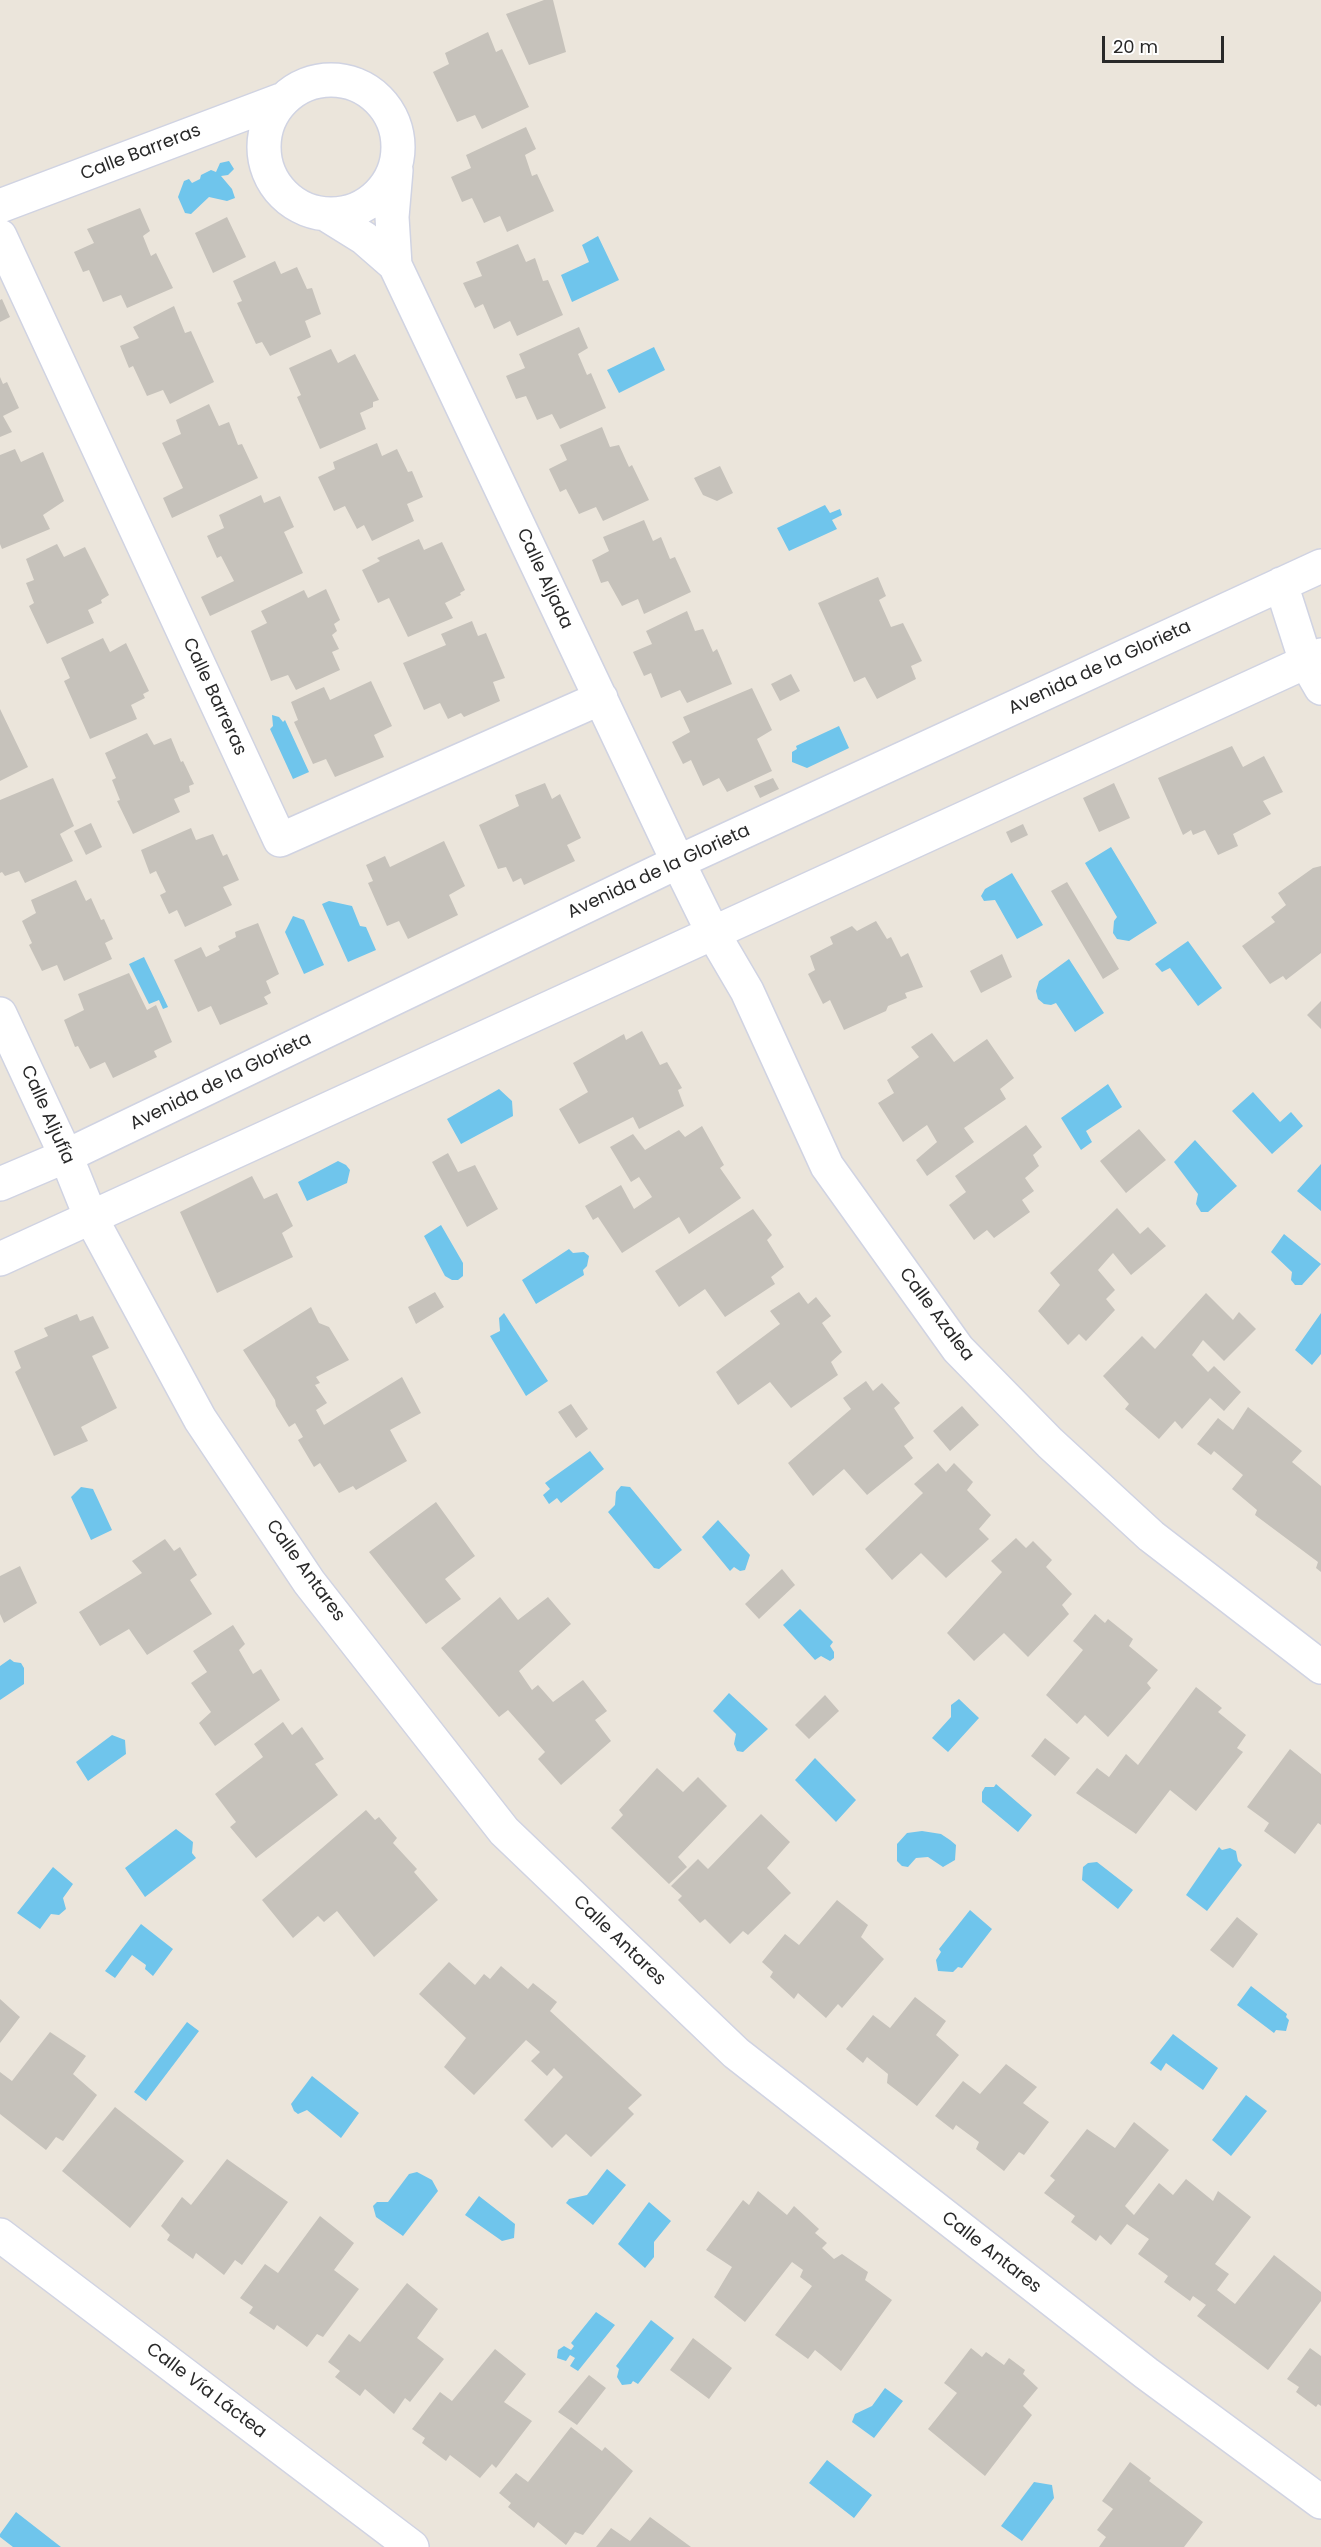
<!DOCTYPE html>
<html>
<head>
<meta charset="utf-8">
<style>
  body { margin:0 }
  #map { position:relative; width:1321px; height:2547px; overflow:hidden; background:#ebe5db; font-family:Poppins,sans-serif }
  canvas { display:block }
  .scale { position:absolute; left:1102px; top:36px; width:122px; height:27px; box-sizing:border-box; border:3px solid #292929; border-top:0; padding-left:8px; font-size:18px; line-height:21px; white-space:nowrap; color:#292929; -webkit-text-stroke:4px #fff; paint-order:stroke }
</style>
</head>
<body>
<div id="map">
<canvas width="1321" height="2547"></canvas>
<div class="scale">20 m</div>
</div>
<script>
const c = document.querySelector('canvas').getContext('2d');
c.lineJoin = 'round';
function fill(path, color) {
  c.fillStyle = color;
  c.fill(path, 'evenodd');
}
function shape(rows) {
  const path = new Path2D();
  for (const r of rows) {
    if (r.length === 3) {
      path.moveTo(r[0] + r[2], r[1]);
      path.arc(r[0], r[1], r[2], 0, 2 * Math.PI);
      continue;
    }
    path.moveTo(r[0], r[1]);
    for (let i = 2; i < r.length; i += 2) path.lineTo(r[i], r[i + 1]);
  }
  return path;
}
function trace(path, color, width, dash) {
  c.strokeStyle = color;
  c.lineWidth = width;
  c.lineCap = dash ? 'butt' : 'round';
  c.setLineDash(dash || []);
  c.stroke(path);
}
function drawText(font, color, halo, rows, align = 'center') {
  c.font = font + ' Poppins,sans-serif';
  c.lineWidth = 4.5;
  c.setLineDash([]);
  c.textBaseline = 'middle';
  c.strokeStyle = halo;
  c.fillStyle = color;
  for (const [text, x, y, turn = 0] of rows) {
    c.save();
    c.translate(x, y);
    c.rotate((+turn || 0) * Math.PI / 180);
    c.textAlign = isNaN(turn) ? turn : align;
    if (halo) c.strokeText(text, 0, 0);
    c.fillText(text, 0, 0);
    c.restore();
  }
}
fill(shape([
  [229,161,234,169,228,175,221,176,232,189,235,198,227,201,209,197,191,214,185,213,178,197,184,181,189,179,192,183,200,179,201,175,211,170,216,172,220,163],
  [598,236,619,280,572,302,561,275,589,262,582,245],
  [654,347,665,370,619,393,607,370],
  [825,505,830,513,840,509,842,515,832,520,837,529,789,551,777,528],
  [272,715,279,717,283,722,285,720,309,772,293,779,270,729,273,726],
  [839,726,849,748,807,768,792,762,792,752,797,749,796,746],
  [1111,847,1157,923,1129,941,1117,939,1113,933,1114,921,1117,917,1085,863],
  [1012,873,1043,925,1017,939,995,900,984,901,981,896,985,889],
  [329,901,352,906,360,926,366,927,376,950,348,962,322,904],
  [293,916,304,920,324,965,304,974,285,932],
  [1188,941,1222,988,1198,1006,1170,968,1162,972,1155,964],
  [144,957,168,1007,163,1009,159,1000,149,1004,129,964],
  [1069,959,1104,1013,1075,1032,1056,1003,1051,1005,1044,1004,1038,999,1036,991,1039,981],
  [1108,1084,1122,1107,1086,1131,1092,1142,1081,1150,1061,1118],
  [499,1089,512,1101,513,1116,461,1144,447,1119],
  [1253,1092,1280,1122,1291,1112,1303,1126,1272,1154,1232,1111],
  [1195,1140,1237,1186,1208,1212,1201,1212,1196,1204,1198,1194,1174,1162],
  [338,1161,346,1165,350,1170,347,1183,307,1201,298,1182],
  [1321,1164,1321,1211,1297,1191],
  [441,1225,463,1263,463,1276,458,1280,452,1280,445,1276,424,1236],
  [1284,1234,1321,1264,1302,1285,1295,1285,1291,1280,1292,1272,1271,1252],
  [569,1249,573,1253,584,1252,589,1256,587,1266,583,1270,584,1275,536,1304,522,1280],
  [504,1313,548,1381,526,1396,490,1336,500,1331,499,1318],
  [1321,1313,1321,1354,1312,1365,1295,1350],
  [590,1451,604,1469,561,1503,557,1498,549,1504,543,1495,550,1489,545,1483],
  [621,1486,630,1487,682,1550,659,1569,654,1568,608,1512,615,1505,616,1492],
  [81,1487,93,1489,112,1530,91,1540,71,1497],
  [718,1520,750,1555,745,1570,740,1571,734,1567,730,1571,702,1537],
  [800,1609,833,1642,830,1646,834,1652,834,1658,830,1661,821,1656,815,1660,783,1625],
  [10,1659,14,1662,21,1663,24,1668,24,1684,0,1700,0,1666],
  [729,1693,768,1729,743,1752,737,1751,734,1744,736,1734,713,1711],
  [959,1699,979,1718,948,1752,932,1738,951,1717,951,1705],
  [112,1735,125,1740,126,1754,88,1781,76,1762],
  [815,1758,856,1800,836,1822,795,1780],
  [996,1784,1032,1815,1018,1832,982,1802,982,1792,985,1787,994,1787],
  [176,1829,193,1842,192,1853,196,1858,145,1897,125,1868],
  [922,1831,941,1834,950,1840,956,1845,955,1860,943,1867,928,1857,916,1858,908,1867,902,1866,897,1861,897,1844,907,1833],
  [1219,1847,1222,1850,1230,1848,1236,1851,1238,1861,1242,1865,1207,1911,1186,1895],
  [1097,1862,1133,1890,1118,1909,1082,1880,1083,1867,1088,1863],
  [53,1867,73,1884,63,1898,66,1909,59,1915,51,1914,40,1929,17,1913],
  [970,1910,992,1929,962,1968,958,1967,953,1972,938,1971,936,1960,941,1952,939,1949],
  [141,1924,173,1949,153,1976,145,1969,146,1965,132,1955,115,1978,105,1971],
  [1251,1986,1287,2014,1286,2017,1289,2020,1286,2031,1276,2030,1274,2033,1237,2005],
  [187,2022,199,2031,146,2101,134,2092],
  [1173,2034,1218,2068,1203,2090,1166,2063,1161,2071,1150,2063],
  [312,2076,359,2113,341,2138,307,2110,298,2114,294,2111,291,2104],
  [1246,2095,1267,2111,1231,2156,1212,2140],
  [607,2169,626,2185,593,2225,566,2203,569,2199,587,2195],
  [417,2172,432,2180,438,2191,403,2236,376,2217,373,2206,377,2202,388,2202,409,2174],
  [479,2196,515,2224,514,2238,502,2241,465,2215],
  [649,2202,671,2221,654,2242,654,2257,645,2268,618,2244],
  [596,2312,615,2325,578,2371,570,2366,575,2358,570,2355,566,2361,557,2358,558,2350,564,2346,571,2350,574,2346,571,2343],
  [651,2320,674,2338,638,2384,633,2381,631,2384,622,2385,617,2377,619,2369,616,2366],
  [885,2388,903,2401,874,2438,852,2422,855,2414,872,2406],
  [827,2460,872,2495,854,2518,809,2483],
  [1034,2482,1052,2485,1054,2498,1022,2541,1001,2526],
  [16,2512,61,2547,13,2547,0,2537,0,2534]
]), '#6fc5ec');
fill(shape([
  [544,0,553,0,566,52,529,65,506,14],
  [488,32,496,52,502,49,529,107,482,129,475,115,457,122,433,72,449,64,445,53],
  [526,127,536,149,525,155,532,176,537,174,554,211,507,232,500,216,484,223,472,198,462,202,451,177,471,168,466,155],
  [140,208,150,231,143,236,151,256,156,253,173,288,127,308,121,295,103,302,89,270,83,272,74,252,94,243,87,229],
  [227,217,246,257,213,273,195,233],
  [518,244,526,262,535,258,543,281,548,280,563,315,517,336,510,321,494,329,483,304,475,308,463,283,482,276,476,262],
  [275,261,281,274,297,267,307,289,312,288,321,314,305,321,311,337,270,356,262,342,256,344,237,303,242,301,233,281],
  [2,299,10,317,0,322,0,300],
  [174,306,185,333,191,331,214,382,170,404,163,390,147,396,133,366,129,368,120,346,139,338,133,327],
  [579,327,588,348,578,354,587,375,591,373,606,408,560,429,552,414,537,420,526,396,516,399,506,376,525,368,519,354],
  [331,349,338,363,355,354,379,400,373,402,373,407,360,413,366,429,320,449,297,397,301,395,289,368],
  [0,377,3,384,7,382,19,408,3,416,12,432,0,437],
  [209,404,219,426,229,422,238,445,242,444,258,478,172,518,163,498,183,488,162,443,181,434,176,420],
  [602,427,610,447,619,445,629,467,632,465,649,500,603,521,596,507,579,514,566,489,560,492,549,469,567,460,560,445],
  [377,443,382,456,397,449,408,472,412,471,423,497,407,504,414,521,372,541,364,525,357,529,345,506,334,511,318,477,335,469,333,462],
  [15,449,21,462,43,452,64,501,43,515,50,529,2,549,0,544,0,455],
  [720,466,733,493,717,501,703,495,694,478],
  [261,495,264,503,280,496,294,527,284,532,303,573,210,616,201,597,234,581,221,556,217,558,207,536,224,528,219,515],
  [644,520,653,541,661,537,670,559,675,557,691,592,644,614,638,599,622,606,608,581,601,583,592,560,609,551,603,537],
  [419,539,424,550,442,542,465,590,460,593,461,595,445,603,453,618,408,637,389,598,378,603,362,570,380,561,377,558],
  [57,544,64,557,85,547,109,595,101,600,102,603,88,610,94,623,47,644,29,606,34,603,26,583,34,580,26,559],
  [878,577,886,596,879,600,891,627,903,623,922,661,911,666,916,679,877,699,865,677,854,682,818,603],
  [326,589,340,620,334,624,337,631,332,635,339,649,332,652,340,670,296,690,288,675,271,681,251,631,267,623,261,611,304,590,308,598],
  [687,611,695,631,703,629,713,652,717,649,732,684,687,703,680,690,661,698,651,673,644,676,633,652,652,644,646,631],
  [472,621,478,636,486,633,505,678,493,682,500,701,464,717,461,713,448,719,440,703,424,710,403,663,446,645,441,634],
  [103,638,110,652,126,643,149,691,143,694,145,698,131,705,137,719,90,739,64,681,70,678,61,658],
  [791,674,800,691,780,701,771,684],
  [371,681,392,726,374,735,384,757,335,777,326,759,313,764,294,722,298,720,291,702,324,687,330,700],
  [752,688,772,730,757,739,772,771,727,792,719,778,703,786,691,760,683,764,672,742,690,732,683,717],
  [0,709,28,767,0,781],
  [147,733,154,745,171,738,181,762,183,761,194,784,189,786,190,792,174,799,180,812,133,834,117,801,120,800,112,780,116,778,105,753],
  [1232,746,1243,767,1264,756,1283,792,1263,801,1271,814,1233,834,1238,846,1218,855,1205,830,1193,835,1191,830,1183,835,1158,778],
  [53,778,74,826,60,834,73,861,25,883,19,871,5,876,2,872,0,873,0,800],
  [773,778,779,789,760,798,754,786],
  [545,783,552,799,560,794,581,838,567,845,575,861,524,885,521,878,513,882,506,867,498,869,479,825,519,806,515,795],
  [1114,783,1130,818,1099,832,1083,798],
  [91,823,102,847,86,855,74,831],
  [1023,824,1028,835,1011,843,1006,832],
  [191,828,196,840,213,834,223,856,227,854,239,880,223,887,232,905,185,927,177,910,169,914,160,895,166,892,156,871,150,874,141,850],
  [444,841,465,886,449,895,458,915,408,939,399,921,387,926,368,883,373,881,366,865,385,856,390,867],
  [1321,866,1321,953,1286,980,1283,976,1270,984,1242,946,1275,922,1271,917,1286,905,1278,893,1313,868],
  [76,880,86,901,91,898,101,920,104,919,113,939,105,943,112,959,64,981,57,965,42,971,29,945,32,943,22,921,36,913,31,900],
  [1067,882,1119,969,1103,979,1051,891],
  [876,921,887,939,891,937,901,957,908,953,923,987,905,993,907,998,888,1006,886,1011,844,1030,830,1000,823,1004,808,974,815,970,810,956,833,944,830,937,852,926,857,931],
  [258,923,279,974,266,981,271,993,264,997,268,1004,220,1025,211,1006,198,1012,174,960,201,947,206,957,220,950,218,946,236,937,235,932],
  [1002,954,1012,977,981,993,970,971],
  [129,973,147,1010,156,1005,172,1042,154,1051,157,1057,113,1078,105,1062,90,1069,78,1046,75,1047,64,1020,84,1010,78,994],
  [1321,1001,1321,1029,1307,1015],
  [642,1031,660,1065,667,1062,682,1088,678,1090,684,1106,639,1129,633,1117,579,1144,559,1109,588,1092,573,1063,624,1034,626,1040],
  [932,1033,954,1062,987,1039,1014,1078,1000,1089,1006,1099,964,1128,974,1142,927,1176,916,1160,937,1142,927,1125,903,1142,878,1103,894,1093,887,1080,919,1057,911,1047],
  [1026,1125,1042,1147,1033,1155,1039,1166,1025,1178,1034,1191,1022,1200,1030,1212,994,1238,987,1230,974,1240,949,1205,966,1192,955,1176],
  [702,1126,724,1165,720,1168,741,1198,689,1234,679,1217,622,1253,598,1217,593,1220,585,1206,621,1185,634,1209,652,1197,639,1177,631,1182,610,1147,633,1134,645,1150,679,1130,685,1137],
  [1139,1129,1166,1160,1126,1193,1100,1161],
  [448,1153,458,1172,475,1165,498,1209,467,1227,432,1162],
  [252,1176,264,1199,277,1193,293,1226,282,1233,293,1257,217,1293,180,1212],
  [1117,1208,1140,1234,1148,1227,1166,1246,1131,1275,1113,1253,1098,1270,1115,1290,1106,1299,1115,1310,1086,1341,1079,1334,1068,1345,1038,1311,1060,1285,1050,1273],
  [753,1209,772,1235,767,1240,784,1267,771,1277,775,1284,725,1317,705,1289,679,1307,655,1271],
  [435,1292,444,1307,416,1324,408,1307],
  [799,1292,808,1304,816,1297,831,1316,822,1323,842,1352,831,1362,838,1375,791,1408,770,1382,738,1405,716,1372,780,1324,770,1311],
  [1206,1293,1233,1320,1239,1312,1256,1329,1224,1361,1203,1340,1192,1355,1208,1372,1214,1366,1241,1392,1224,1411,1210,1398,1182,1429,1175,1421,1159,1439,1125,1409,1129,1404,1103,1376,1142,1336,1155,1349],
  [311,1307,319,1323,329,1327,349,1360,316,1377,320,1383,315,1385,327,1403,316,1410,324,1425,402,1377,421,1413,390,1430,407,1461,356,1490,353,1486,339,1493,320,1463,314,1467,298,1440,303,1437,295,1423,289,1427,276,1406,275,1400,243,1350],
  [77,1314,80,1321,93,1316,109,1348,92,1356,117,1408,81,1427,88,1441,54,1456,15,1372,21,1368,14,1351,48,1336,44,1328],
  [866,1381,873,1391,882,1383,900,1403,894,1408,914,1438,904,1446,913,1458,867,1495,844,1469,813,1496,788,1463,851,1409,843,1398],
  [571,1404,588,1429,576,1438,558,1412],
  [962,1406,979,1425,950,1451,933,1431],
  [1248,1407,1302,1451,1292,1462,1321,1486,1321,1572,1316,1568,1318,1562,1255,1515,1257,1510,1232,1489,1243,1475,1214,1451,1211,1455,1197,1444,1218,1418,1233,1430],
  [938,1463,946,1472,954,1463,973,1482,967,1490,991,1515,979,1529,989,1539,946,1578,921,1553,892,1580,865,1549,923,1493,914,1484],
  [436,1502,475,1556,445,1579,461,1599,426,1624,369,1552],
  [1016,1538,1026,1548,1033,1541,1052,1560,1046,1567,1072,1594,1062,1605,1069,1614,1028,1657,1004,1633,974,1661,947,1633,1002,1572,991,1561],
  [165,1539,174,1551,180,1547,197,1575,190,1580,212,1614,147,1655,129,1629,100,1646,79,1612,142,1573,132,1561],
  [20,1566,37,1603,4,1623,0,1614,0,1576],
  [782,1569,795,1585,759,1619,745,1604],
  [500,1597,518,1620,548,1597,571,1624,519,1671,532,1690,538,1685,553,1702,583,1680,607,1711,595,1720,611,1741,561,1785,538,1759,545,1752,508,1710,499,1717,441,1648],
  [1095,1614,1105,1623,1108,1619,1133,1639,1129,1646,1158,1670,1147,1683,1151,1688,1108,1737,1085,1715,1077,1724,1046,1695,1083,1650,1073,1641],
  [233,1625,245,1644,239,1650,253,1674,261,1669,280,1700,215,1746,199,1723,211,1712,191,1683,207,1672,193,1651],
  [1196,1687,1222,1708,1218,1712,1246,1735,1237,1748,1243,1752,1196,1811,1170,1790,1136,1834,1076,1793,1097,1768,1109,1777,1126,1754,1138,1765],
  [825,1695,839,1711,809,1739,795,1725],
  [283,1722,292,1735,302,1727,324,1759,315,1764,338,1795,256,1858,230,1827,236,1822,215,1794,263,1757,254,1744],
  [1045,1738,1070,1758,1055,1776,1031,1756],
  [1290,1749,1321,1774,1321,1825,1318,1823,1295,1854,1264,1831,1269,1823,1247,1807],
  [657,1768,683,1792,698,1777,727,1806,678,1857,687,1867,669,1884,611,1828,623,1815,619,1810],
  [366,1810,375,1820,379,1817,397,1838,393,1843,417,1869,414,1872,438,1900,374,1957,337,1911,324,1922,318,1916,293,1938,262,1900],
  [761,1814,790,1842,767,1868,791,1893,748,1935,743,1931,730,1944,705,1919,700,1923,678,1900,682,1896,671,1886,698,1859,708,1869],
  [837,1900,868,1925,861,1937,884,1959,842,2008,838,2004,826,2018,798,1993,794,1999,770,1977,773,1972,762,1962,785,1934,799,1945],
  [1237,1917,1258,1934,1233,1968,1210,1950],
  [449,1962,475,1985,484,1974,490,1979,501,1966,528,1989,533,1983,557,2002,550,2011,642,2095,628,2108,634,2114,591,2157,566,2134,552,2148,524,2120,563,2077,554,2068,547,2076,531,2061,540,2052,526,2040,474,2095,444,2067,466,2038,419,1994],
  [915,1997,946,2021,936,2035,959,2055,917,2106,887,2083,888,2074,867,2057,863,2063,846,2049,873,2015,890,2028],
  [0,1999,20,2017,0,2043],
  [50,2032,86,2056,73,2074,97,2095,63,2141,56,2137,46,2150,0,2114,0,2072,12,2081],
  [1006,2064,1037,2087,1023,2103,1049,2122,1024,2155,1019,2152,1004,2171,976,2149,979,2142,956,2125,953,2130,935,2116,963,2081,980,2094],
  [115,2107,184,2161,130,2228,62,2171],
  [1134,2122,1169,2150,1125,2206,1134,2215,1159,2183,1173,2195,1186,2179,1213,2201,1218,2191,1251,2217,1215,2264,1229,2274,1217,2290,1235,2304,1274,2255,1321,2292,1321,2301,1268,2370,1197,2316,1206,2305,1193,2296,1190,2301,1164,2282,1168,2276,1138,2254,1149,2239,1127,2224,1111,2245,1100,2235,1096,2241,1071,2222,1075,2216,1044,2193,1055,2180,1050,2176,1087,2129,1115,2148],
  [227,2159,288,2202,242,2265,235,2260,224,2275,196,2253,193,2259,167,2240,170,2235,161,2226,182,2197,191,2205],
  [758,2191,787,2215,794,2206,819,2229,815,2233,827,2243,822,2248,834,2259,842,2254,868,2272,865,2280,892,2300,841,2371,815,2350,808,2359,775,2335,812,2286,800,2277,803,2270,792,2262,745,2322,714,2297,732,2267,706,2250,743,2200,749,2205],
  [320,2216,354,2243,334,2270,359,2289,323,2337,317,2334,307,2347,277,2325,274,2330,249,2313,253,2307,240,2298,265,2264,278,2273],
  [407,2283,438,2309,417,2338,444,2359,410,2402,405,2398,394,2414,365,2389,360,2396,335,2377,340,2371,328,2362,349,2334,360,2342],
  [693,2338,732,2368,709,2399,670,2370],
  [971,2348,982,2357,986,2352,1004,2365,1009,2358,1025,2370,1023,2374,1038,2388,1023,2406,1032,2415,985,2476,928,2429,957,2393,944,2383],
  [1310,2348,1321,2356,1321,2406,1318,2404,1316,2407,1296,2392,1299,2387,1287,2379],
  [495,2349,526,2374,504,2402,532,2421,496,2468,492,2464,480,2478,450,2455,446,2461,422,2443,425,2438,412,2429,440,2392,452,2401],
  [589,2375,606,2388,577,2425,558,2412],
  [571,2427,602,2451,605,2447,633,2471,583,2535,575,2532,566,2545,538,2522,534,2528,508,2507,511,2503,499,2493,516,2473,528,2482],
  [1130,2462,1151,2478,1149,2481,1203,2522,1184,2547,1099,2547,1106,2537,1097,2530,1113,2509,1102,2501],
  [650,2517,691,2547,596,2547,611,2528,630,2541]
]), '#c6c2bb');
const street = shape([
  [331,147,67],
  [0,206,281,100],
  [327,215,364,238,395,265,392,217,396,170],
  [0,236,280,840,601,698],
  [395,265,678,862,713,933,747,991,827,1166,958,1349,1050,1443,1151,1536,1321,1667],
  [1281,584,1306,662,1321,688],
  [0,1014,66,1156,91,1218,200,1419,309,1582,504,1831,736,2053,1146,2373,1321,2502],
  [0,1184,66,1156,678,862,1321,566],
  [0,1259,1321,655],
  [0,2235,412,2547]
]);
trace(street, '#d0d3e2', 36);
trace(street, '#fff', 33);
drawText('18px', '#292929', '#fff', [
  ["Calle Barreras",141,153,-21],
  ["Calle Aljada",544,579,65],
  ["Avenida de la Glorieta",1100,668,-25],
  ["Calle Barreras",214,697,65],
  ["Avenida de la Glorieta",659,872,-25],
  ["Avenida de la Glorieta",221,1082,-26],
  ["Calle Aljufía",47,1115,66],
  ["Calle Azalea",936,1315,53],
  ["Calle Antares",305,1571,54],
  ["Calle Antares",619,1941,44],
  ["Calle Antares",991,2253,38],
  ["Calle Vía Láctea",206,2391,37]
]);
</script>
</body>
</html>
